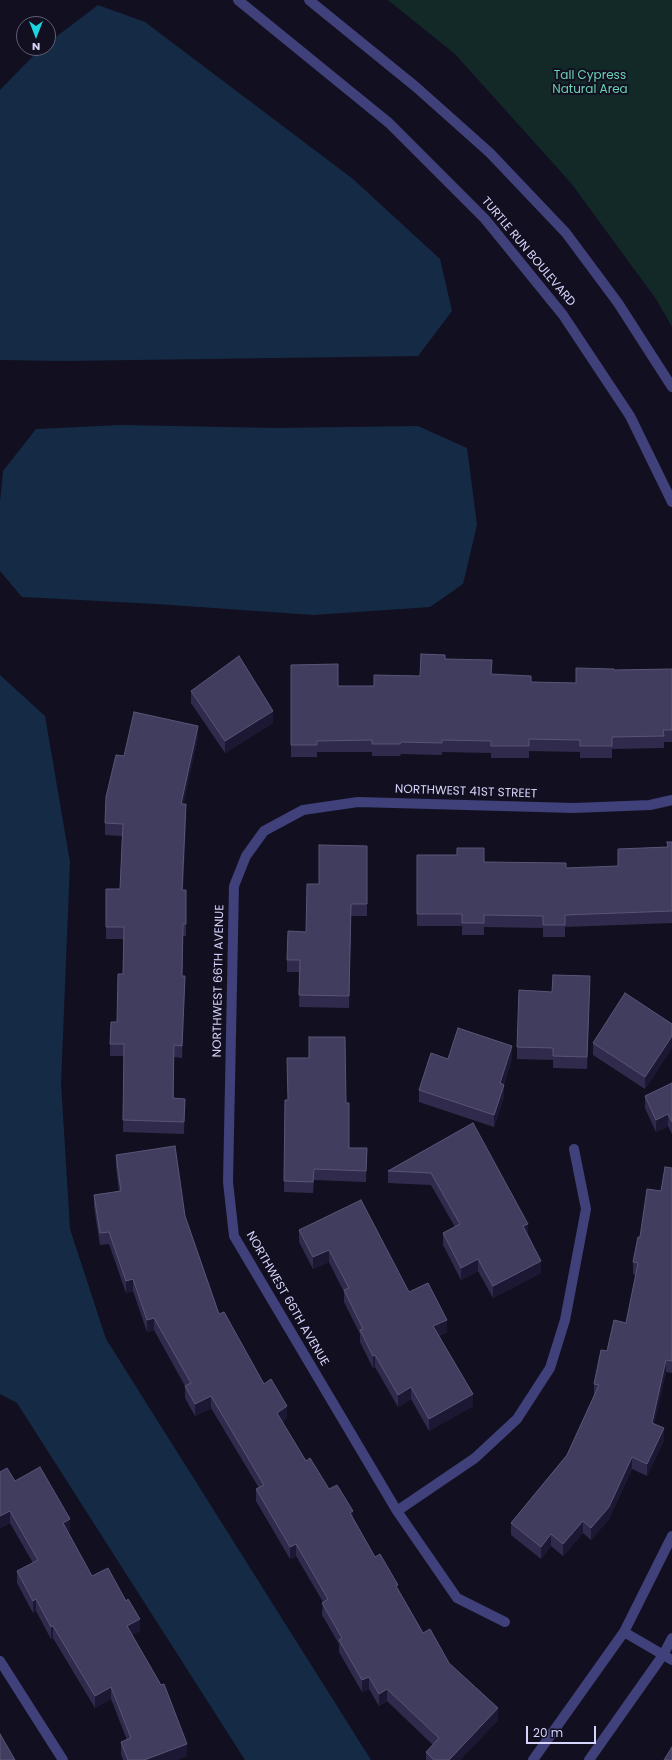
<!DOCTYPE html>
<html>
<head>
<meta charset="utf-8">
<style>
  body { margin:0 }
  #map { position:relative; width:672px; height:1760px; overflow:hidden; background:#121020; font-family:Poppins,sans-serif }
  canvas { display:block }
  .north { position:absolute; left:16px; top:16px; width:40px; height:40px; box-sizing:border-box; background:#121020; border:1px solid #605e77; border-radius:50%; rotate:180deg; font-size:11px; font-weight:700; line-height:16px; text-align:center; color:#d6d4fa }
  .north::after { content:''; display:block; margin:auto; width:14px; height:18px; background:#19d6e1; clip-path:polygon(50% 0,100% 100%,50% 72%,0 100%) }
  .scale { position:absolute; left:526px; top:1726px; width:70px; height:18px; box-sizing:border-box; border:2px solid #d6d4fa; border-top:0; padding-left:5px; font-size:12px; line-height:14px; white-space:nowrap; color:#d6d4fa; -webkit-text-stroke:3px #121020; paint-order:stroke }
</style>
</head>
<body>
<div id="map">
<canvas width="672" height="1760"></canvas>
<div class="north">N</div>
<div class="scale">20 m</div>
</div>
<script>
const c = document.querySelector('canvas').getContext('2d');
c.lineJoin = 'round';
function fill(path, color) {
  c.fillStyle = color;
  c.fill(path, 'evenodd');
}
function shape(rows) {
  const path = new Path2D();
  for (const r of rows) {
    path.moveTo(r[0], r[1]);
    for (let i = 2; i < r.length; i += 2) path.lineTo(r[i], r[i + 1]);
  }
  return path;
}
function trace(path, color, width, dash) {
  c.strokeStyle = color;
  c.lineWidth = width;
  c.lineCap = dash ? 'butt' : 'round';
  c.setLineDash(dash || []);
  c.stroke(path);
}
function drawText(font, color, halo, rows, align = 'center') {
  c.font = font + ' Poppins,sans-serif';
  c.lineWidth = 4;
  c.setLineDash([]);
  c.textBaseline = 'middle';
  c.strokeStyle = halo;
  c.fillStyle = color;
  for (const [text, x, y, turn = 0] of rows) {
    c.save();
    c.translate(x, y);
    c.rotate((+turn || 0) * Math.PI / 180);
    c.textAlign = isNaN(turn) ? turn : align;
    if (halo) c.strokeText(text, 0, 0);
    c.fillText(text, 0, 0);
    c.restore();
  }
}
fill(shape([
  [388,0,672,0,672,327,656,299,571,183,455,54]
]), '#132928');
fill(shape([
  [98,5,145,22,353,179,440,259,452,311,418,356,64,361,0,360,0,90,37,52,42,48,48,48,48,43],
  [122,425,276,428,418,426,467,448,477,525,463,584,430,607,313,615,157,604,22,597,0,571,0,502,3,471,36,429],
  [0,675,45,716,70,862,61,1083,70,1229,106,1339,371,1760,245,1760,17,1403,0,1394]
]), '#152a45');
trace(shape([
  [238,0,389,123,485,219,563,315,630,416,672,502],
  [309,0,416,87,490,153,566,233,618,303,672,387],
  [397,1511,475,1458,517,1419,550,1368,565,1320,586,1209,574,1149],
  [505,1622,457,1598,397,1511,234,1236,228,1182,234,886,246,856,264,831,303,810,358,802,574,808,650,805,672,800],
  [624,1632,672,1660],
  [0,1661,63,1760],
  [533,1760,624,1632,672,1536],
  [589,1760,663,1655,672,1638]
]), '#40407a', 10);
fill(shape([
  [445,659,492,674,531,682,576,683,614,670,672,669,672,742,664,742,664,748,612,749,612,758,580,758,580,752,529,751,529,758,491,758,491,753,442,752,442,755,401,754,400,756,372,756,372,752,317,752,317,757,291,757,291,665,338,686,374,686,420,676],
  [191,691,273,723,225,753,191,703],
  [198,738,183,804,186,816,183,890,186,902,186,936,183,936,182,976,185,988,182,1058,174,1057,174,1098,185,1099,184,1134,123,1132,124,1056,110,1056,110,1044,117,1022,123,974,123,939,106,939,106,889,120,889,122,836,105,835,105,823,124,756],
  [667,842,672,842,672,923,565,927,565,937,543,937,543,928,484,927,484,935,462,935,462,926,417,926,417,855,484,862,566,868,618,866,618,849,667,847],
  [367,846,367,916,351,916,349,1008,299,1007,300,972,287,972,287,960,306,932,319,884],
  [590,988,587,1069,553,1068,553,1060,517,1059,517,1047,552,992],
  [672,1024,672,1048,645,1089,593,1055,593,1043],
  [512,1058,504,1084,504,1097,494,1127,419,1102,419,1090,448,1059],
  [672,1083,672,1134,668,1126,656,1132,645,1108,645,1096],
  [285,1100,346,1103,349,1148,367,1148,366,1182,314,1180,313,1193,284,1192],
  [473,1123,528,1235,541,1273,493,1298,478,1271,461,1280,443,1245,443,1233,455,1227,431,1185,388,1183,388,1171],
  [116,1155,185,1216,219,1314,264,1384,287,1418,282,1422,306,1461,329,1489,353,1518,375,1557,398,1589,423,1633,498,1720,460,1760,426,1760,426,1752,433,1745,387,1701,379,1706,369,1689,362,1692,339,1652,339,1644,322,1615,323,1602,296,1556,290,1559,256,1501,256,1489,259,1488,211,1408,195,1416,185,1398,185,1386,154,1330,147,1332,133,1291,126,1293,109,1244,100,1245,94,1207,94,1195,119,1191,116,1167],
  [672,1168,672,1373,666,1372,654,1424,664,1440,647,1476,632,1469,609,1519,591,1540,583,1533,563,1556,551,1546,541,1559,511,1535,511,1523,567,1455,594,1396,594,1384,607,1351,626,1323,636,1275,633,1274,633,1262,640,1237],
  [299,1230,409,1292,447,1332,439,1336,473,1406,429,1431,411,1399,398,1407,375,1367,373,1368,360,1342,360,1334,344,1302,344,1292,329,1262,313,1269,299,1242],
  [0,1472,15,1481,70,1531,68,1532,92,1576,140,1631,132,1635,187,1756,176,1760,123,1760,121,1754,121,1742,127,1740,111,1699,95,1708,53,1638,51,1639,36,1611,33,1613,17,1583,17,1571,33,1563,10,1523,0,1528]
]), '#302b4c');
fill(shape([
  [273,711,273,723,225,753,225,741],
  [198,726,198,738,181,816,181,804],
  [186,804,186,816,182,902,182,890],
  [185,976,185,988,182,1058,182,1046],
  [590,976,590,988,587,1069,587,1057],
  [672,1036,672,1048,645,1089,645,1077],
  [512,1046,512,1058,500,1095,500,1083],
  [504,1085,504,1097,494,1127,494,1115],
  [668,1114,668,1126,656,1132,656,1120],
  [528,1224,528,1235,523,1226],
  [329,1250,329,1262,313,1269,313,1257],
  [478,1259,478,1271,461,1280,461,1268],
  [541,1261,541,1273,493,1298,493,1286],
  [133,1279,133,1291,126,1293,126,1281],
  [154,1318,154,1330,147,1332,147,1320],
  [447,1320,447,1332,433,1338,433,1326],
  [375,1355,375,1367,373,1368,373,1356],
  [666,1360,666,1372,652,1435,652,1423],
  [411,1387,411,1399,398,1407,398,1395],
  [473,1394,473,1406,429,1431,429,1419],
  [211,1396,211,1408,195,1416,195,1404],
  [287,1406,287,1418,277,1425,277,1413],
  [664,1428,664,1440,647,1476,647,1464],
  [632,1457,632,1469,609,1519,591,1540,591,1528],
  [10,1511,10,1523,0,1528,0,1516],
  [353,1511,353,1523,350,1513],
  [70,1519,70,1531,63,1535,63,1523],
  [583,1521,583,1533,563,1556,563,1544],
  [551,1534,551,1546,541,1559,541,1547],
  [296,1544,296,1556,290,1559,290,1547],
  [36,1599,36,1611,33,1613,33,1601],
  [140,1619,140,1631,127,1638,127,1626],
  [53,1626,53,1638,51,1639,51,1627],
  [369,1677,369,1689,362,1692,362,1680],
  [111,1687,111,1699,95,1708,95,1696],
  [387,1689,387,1701,379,1706,379,1694],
  [498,1708,498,1720,460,1760,449,1760],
  [187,1744,187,1756,176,1760,144,1760]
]), '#1c1833');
const building = shape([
  [421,654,445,655,445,659,492,660,491,674,531,676,531,682,576,683,576,668,614,669,614,670,672,669,672,730,663,730,664,736,612,737,612,746,580,746,580,740,529,739,529,746,491,746,491,741,442,740,442,743,401,742,400,744,372,744,372,740,317,741,317,745,291,745,291,665,338,664,338,686,374,686,374,675,420,676,421,654],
  [239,656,273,711,225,741,191,691,239,656],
  [134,712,198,726,181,804,186,804,182,890,186,890,186,924,183,924,182,976,185,976,182,1046,174,1045,173,1098,185,1099,184,1122,123,1120,124,1044,110,1044,111,1022,117,1022,118,974,123,974,124,927,106,927,106,889,120,889,123,824,105,823,106,797,116,755,124,756,134,712],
  [667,842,672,842,672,911,565,915,565,925,543,925,543,916,484,915,484,923,462,923,462,914,417,914,417,855,457,855,457,848,484,848,484,862,566,863,566,868,618,866,618,849,668,847,667,842],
  [319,845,367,846,367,904,351,904,349,996,299,995,300,960,287,960,288,931,306,932,307,884,319,884,319,845],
  [553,975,590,976,587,1057,553,1056,553,1048,517,1047,519,990,552,992,553,975],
  [625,993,672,1024,672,1036,645,1077,593,1043,625,993],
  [458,1028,512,1046,500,1083,504,1085,494,1115,419,1090,431,1053,448,1059,458,1028],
  [309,1037,345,1037,346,1103,349,1103,349,1148,367,1148,366,1171,314,1169,313,1182,284,1181,285,1100,288,1100,287,1058,309,1058,309,1037],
  [672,1083,672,1122,668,1114,656,1120,645,1096,672,1083],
  [473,1123,528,1224,523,1226,541,1261,493,1286,478,1259,461,1268,443,1233,460,1224,431,1173,388,1171,473,1123],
  [175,1146,185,1216,219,1314,224,1312,264,1384,271,1379,287,1406,277,1413,306,1461,310,1458,329,1489,337,1485,353,1511,350,1513,375,1557,380,1554,398,1585,396,1586,423,1633,430,1629,449,1663,498,1708,449,1760,434,1760,426,1752,439,1738,387,1689,379,1694,369,1677,362,1680,339,1640,342,1638,322,1603,328,1599,296,1544,290,1547,256,1489,264,1485,211,1396,195,1404,185,1386,191,1383,154,1318,147,1320,133,1279,126,1281,109,1232,100,1233,94,1195,121,1191,116,1155,175,1146],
  [665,1167,672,1168,672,1361,666,1360,652,1423,664,1428,647,1464,632,1457,609,1507,591,1528,583,1521,563,1544,551,1534,541,1547,511,1523,567,1455,599,1385,594,1384,601,1350,607,1351,614,1320,626,1323,638,1263,633,1262,638,1237,640,1237,647,1189,661,1191,665,1167],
  [361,1200,409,1292,428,1283,447,1320,433,1326,473,1394,429,1419,411,1387,398,1395,375,1355,373,1356,360,1330,363,1329,344,1290,349,1288,329,1250,313,1257,299,1230,361,1200],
  [40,1467,70,1519,63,1523,92,1576,108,1568,126,1601,128,1599,140,1619,127,1626,161,1685,164,1684,187,1744,144,1760,128,1760,121,1742,131,1738,111,1687,95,1696,53,1626,51,1627,36,1599,33,1601,17,1571,38,1560,10,1511,0,1516,0,1472,7,1468,15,1481,40,1467],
  [0,1734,15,1760,0,1760,0,1734],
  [672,1747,672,1760,664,1760,672,1747]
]);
fill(building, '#413d5f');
trace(building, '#595577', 1);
drawText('12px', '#68d2b2', '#121020', [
  ["Tall Cypress",590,76],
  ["Natural Area",590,90]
]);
drawText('12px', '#d6d4fa', '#121020', [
  ["TURTLE RUN BOULEVARD",528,252,50],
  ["NORTHWEST 41ST STREET",466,792,2],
  ["NORTHWEST 66TH AVENUE",219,981,-89],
  ["NORTHWEST 66TH AVENUE",287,1299,60]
]);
</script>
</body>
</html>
